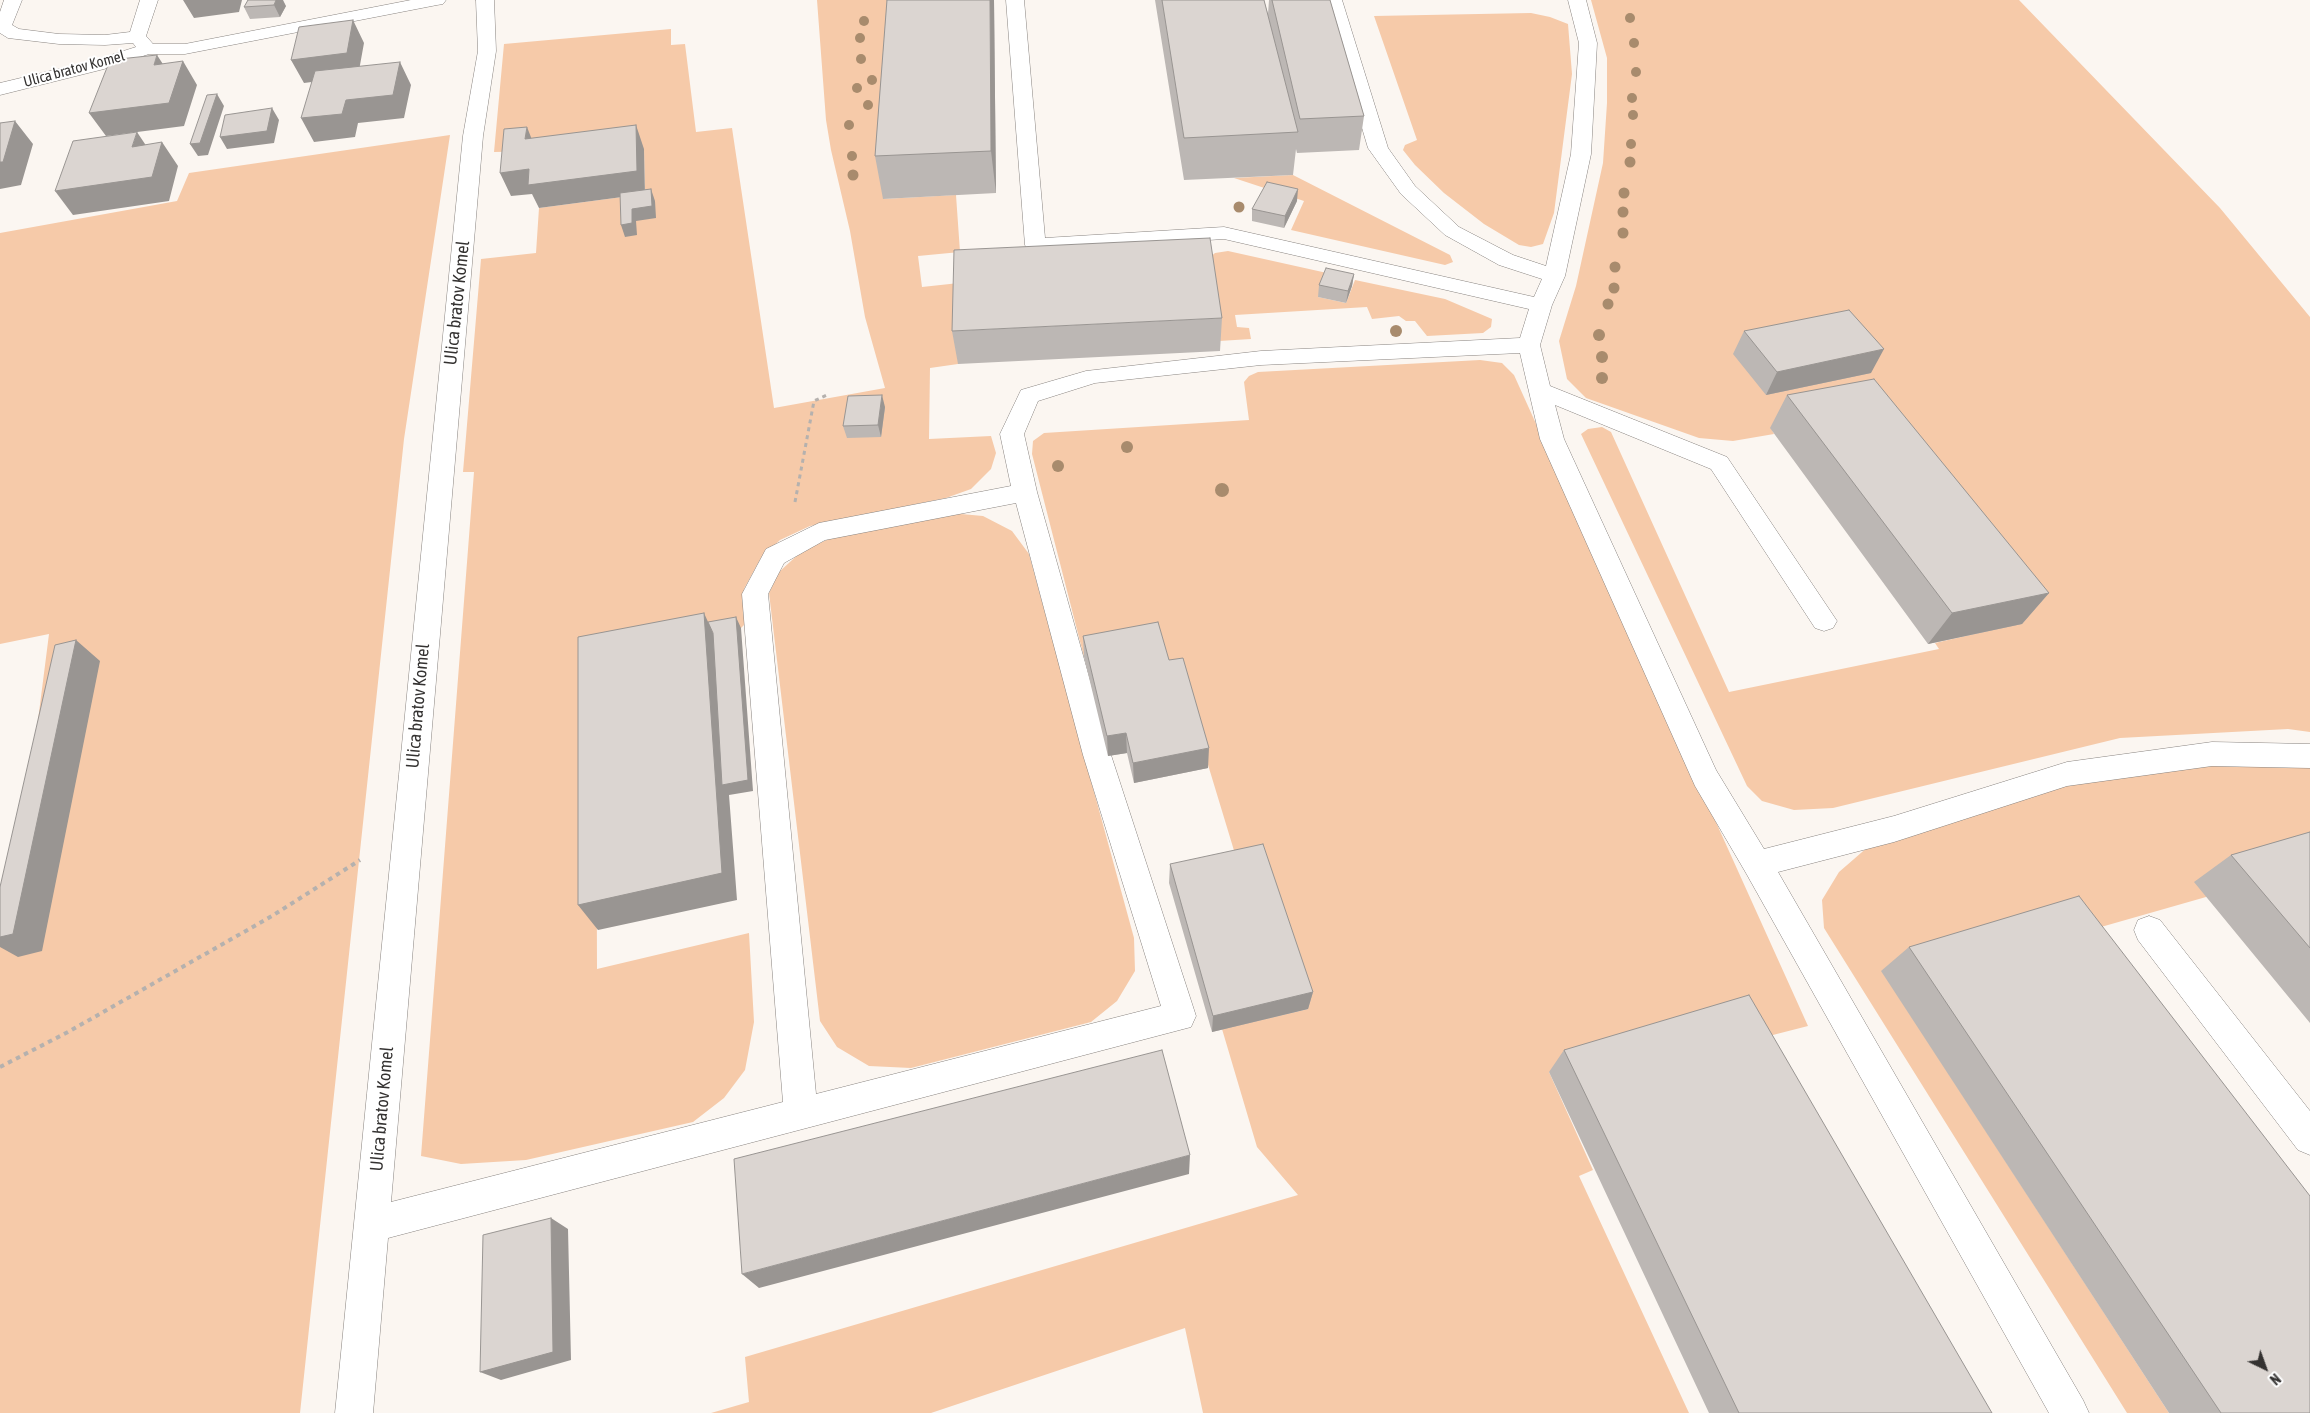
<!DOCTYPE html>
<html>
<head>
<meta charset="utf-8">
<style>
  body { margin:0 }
  #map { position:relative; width:2310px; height:1413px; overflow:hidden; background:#fbf6f1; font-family:"Asap Condensed",sans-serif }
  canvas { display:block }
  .north { position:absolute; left:2240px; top:1343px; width:50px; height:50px; -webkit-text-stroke:4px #fff; paint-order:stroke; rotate:138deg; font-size:14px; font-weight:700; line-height:20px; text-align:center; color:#343231 }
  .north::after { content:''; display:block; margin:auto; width:18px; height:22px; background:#343231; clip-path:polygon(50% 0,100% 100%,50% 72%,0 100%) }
</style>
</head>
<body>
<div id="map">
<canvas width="2310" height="1413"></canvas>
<div class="north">N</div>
</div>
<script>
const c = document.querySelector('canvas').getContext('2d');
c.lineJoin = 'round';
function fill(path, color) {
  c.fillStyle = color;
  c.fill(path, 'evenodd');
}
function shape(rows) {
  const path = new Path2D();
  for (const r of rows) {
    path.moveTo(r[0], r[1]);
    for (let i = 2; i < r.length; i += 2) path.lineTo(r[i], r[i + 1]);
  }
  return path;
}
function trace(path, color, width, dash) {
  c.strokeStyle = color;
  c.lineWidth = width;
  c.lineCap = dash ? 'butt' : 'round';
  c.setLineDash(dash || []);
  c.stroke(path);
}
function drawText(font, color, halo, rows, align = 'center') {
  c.font = font + ' "Asap Condensed",sans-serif';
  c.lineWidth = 4;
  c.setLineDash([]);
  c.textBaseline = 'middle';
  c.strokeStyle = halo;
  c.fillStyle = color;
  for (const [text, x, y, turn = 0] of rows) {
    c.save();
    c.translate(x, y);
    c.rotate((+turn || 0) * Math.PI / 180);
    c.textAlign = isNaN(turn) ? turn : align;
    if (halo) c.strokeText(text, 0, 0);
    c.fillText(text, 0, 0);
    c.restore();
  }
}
fill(shape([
  [817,0,897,0,883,199,956,195,960,252,918,256,922,287,959,283,958,364,930,368,929,439,991,436,996,453,991,469,971,489,946,498,810,526,780,540,761,558,744,589,746,623,741,628,596,668,597,969,749,933,754,1022,745,1070,724,1098,693,1122,526,1160,461,1164,421,1156,474,472,463,472,481,259,536,253,539,208,645,194,644,149,494,152,504,44,671,29,671,45,685,44,696,132,732,128,774,408,885,388,865,317,850,231,831,150,826,120],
  [1591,0,2019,0,2220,208,2310,317,2310,732,2288,729,2120,738,1833,808,1794,810,1762,801,1747,786,1581,434,1588,429,1602,427,1611,432,1729,692,1939,649,1935,643,2022,623,1771,428,1774,434,1733,441,1699,438,1586,398,1567,379,1559,341,1576,286,1603,163,1607,103,1607,58],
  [1531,13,1550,17,1568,24,1572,74,1554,213,1543,244,1531,247,1519,245,1484,224,1444,193,1415,165,1403,150,1405,145,1417,140,1374,16],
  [450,135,404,439,300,1413,0,1413,0,887,18,877,49,634,0,644,0,233,177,201,189,173],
  [1293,175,1450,255,1453,262,1445,265,1291,230,1304,201,1234,178],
  [1228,251,1327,273,1318,297,1346,303,1355,280,1445,299,1492,319,1491,327,1483,333,1427,336,1415,321,1406,321,1399,316,1372,319,1367,307,1235,315,1237,327,1249,328,1251,339,1219,341,1209,258,1215,253],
  [1480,360,1502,363,1514,375,1808,1026,1765,1037,1549,1072,1593,1170,1579,1176,1689,1413,1203,1413,1185,1328,931,1413,711,1413,749,1402,745,1357,1298,1195,1257,1147,1222,1029,1308,1009,1239,867,1182,679,1158,644,1084,657,1032,454,1033,441,1044,433,1249,420,1244,382,1249,376,1258,372],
  [950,513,983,516,1012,531,1029,554,1134,938,1135,971,1117,1001,1091,1022,911,1068,869,1066,837,1047,820,1021,769,593,779,572,802,551,831,538],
  [2226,757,2310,761,2310,847,2206,897,2080,933,1882,971,2169,1413,2127,1413,1824,928,1822,900,1839,872,1869,846,2027,791]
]), '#f6caa9');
const minor = shape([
  [4,0,22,0,12,25,19,29,59,34,105,35,130,32,140,0,158,0,146,36,153,44,185,44,411,0,446,0,443,4,437,5,185,54,149,54,104,69,0,95,0,83,92,61,136,47,133,43,105,45,59,44,8,38,0,33,0,12,4,0],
  [476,0,494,0,496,51,483,136,391,1202,783,1102,742,594,766,549,819,523,1011,486,1000,434,1021,390,1086,371,1261,351,1520,338,1529,309,1224,239,1035,251,1028,250,1025,245,1006,0,1024,0,1045,238,1224,227,1534,297,1542,279,1499,265,1445,235,1401,194,1368,148,1324,0,1342,0,1388,148,1415,186,1459,227,1513,255,1546,266,1571,154,1579,43,1568,0,1586,0,1597,43,1591,154,1565,276,1552,305,1540,345,1550,386,1727,457,1837,621,1833,628,1824,631,1815,628,1711,469,1555,405,1564,439,1716,770,1764,849,1894,816,2067,762,2212,742,2310,744,2310,768,2212,766,2067,786,1894,842,1778,872,2083,1400,2089,1413,2049,1413,1746,873,1695,786,1540,439,1520,353,1261,365,1095,383,1038,401,1024,434,1037,492,1111,755,1196,1016,1191,1027,388,1238,373,1413,335,1413,463,136,478,51,476,0],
  [1016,503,1083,755,1161,1006,816,1094,768,594,784,563,825,540,1016,503],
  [2149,916,2160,920,2310,1111,2310,1155,2298,1150,2138,940,2134,930,2138,920,2149,916]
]);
trace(minor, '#898480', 1);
trace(shape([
  [795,502,814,401,829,394]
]), '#b5b1ae', 3, [4, 4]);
trace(shape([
  [0,1067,68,1032,272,916,360,860]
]), '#b5b1ae', 4, [4.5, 4.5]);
fill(minor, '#fff');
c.fillStyle = '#a88b6d';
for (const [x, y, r] of [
  [1630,18,5],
  [864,21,5],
  [860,38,5],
  [1634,43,5],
  [861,59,5],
  [1636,72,5],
  [872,80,5],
  [857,88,5],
  [1632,98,5],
  [868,105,5],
  [1633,115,5],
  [849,125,5],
  [1631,144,5],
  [852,156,5],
  [1630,162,5.5],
  [853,175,5.5],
  [1624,193,5.5],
  [1239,207,5.5],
  [1623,212,5.5],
  [1623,233,5.5],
  [1615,267,5.5],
  [1614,288,5.5],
  [1608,304,5.5],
  [1396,331,6],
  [1599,335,6],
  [1602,357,6],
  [1602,378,6],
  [1127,447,6],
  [1058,466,6],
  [1222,490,7]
]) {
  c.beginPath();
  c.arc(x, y, r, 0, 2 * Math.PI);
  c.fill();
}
fill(shape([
  [248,0,286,6,280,17,250,19,244,7],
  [887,0,994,0,996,193,883,199,875,156],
  [1155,0,1264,0,1268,14,1269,0,1330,0,1364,116,1359,150,1297,153,1296,149,1293,175,1184,180],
  [1297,201,1284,228,1252,221,1252,209],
  [1354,274,1352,286,1346,303,1318,297,1319,285],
  [1222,318,1220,351,958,364,952,331],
  [1744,331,1871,373,1766,395,1733,354],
  [1787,395,2049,593,2022,624,1928,644,1770,428],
  [885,407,881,437,847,438,843,426],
  [1083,636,1169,660,1208,768,1134,783,1127,753,1108,756,1084,657],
  [2310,832,2310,1023,2194,882,2231,855],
  [1170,864,1313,992,1308,1009,1212,1032,1169,883],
  [1909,947,2310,1413,2169,1413,1881,971],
  [1564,1050,1992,1413,1709,1413,1549,1072]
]), '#bcb7b4');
fill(shape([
  [183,0,242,0,239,12,194,18],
  [276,0,283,0,286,6,280,17,274,5],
  [990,0,994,0,996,193,991,151],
  [353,20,364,43,358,76,304,83,291,60],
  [157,55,172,78,154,65],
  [183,61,197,85,184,126,106,136,89,113],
  [400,62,411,85,404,118,358,123,355,137,314,142,301,118,346,100],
  [217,94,224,106,208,155,198,156,190,144],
  [272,108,279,120,274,143,227,149,220,137],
  [15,121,33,144,21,185,0,189,0,162],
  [636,125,644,149,645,194,539,208,532,194,511,196,500,173],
  [527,127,536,150,525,139],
  [137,132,153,156,132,147],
  [162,142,178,166,169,201,73,215,55,191],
  [651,189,655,201,656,218,636,221,637,235,625,237,621,225,632,209],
  [1298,189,1297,201,1284,228,1285,216],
  [1354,274,1352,286,1346,303,1348,291],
  [1884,349,1871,373,1766,395,1777,372],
  [882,395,885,407,881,437,878,425],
  [2049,593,2022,624,1928,644,1952,613],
  [704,613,718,644,736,617,741,628,753,791,729,795,737,900,598,930,578,905],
  [76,640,100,661,42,951,18,957,0,947,0,937],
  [1126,733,1127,753,1108,756,1107,736],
  [1209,748,1208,768,1134,783,1133,763],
  [1313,992,1308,1009,1212,1032,1213,1016],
  [1190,1155,1189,1174,759,1288,742,1274],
  [551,1218,568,1229,571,1360,501,1380,480,1372]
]), '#999592');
const building = shape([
  [248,0,276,0,274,5,244,7,248,0],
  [887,0,990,0,991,151,875,156,887,0],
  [1162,0,1264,0,1298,132,1184,138,1162,0],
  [1272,0,1330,0,1364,116,1300,119,1272,0],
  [353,20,347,53,291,60,299,27,353,20],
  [157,55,154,65,183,61,169,103,89,113,110,60,157,55],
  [400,62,393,95,346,100,342,114,301,118,315,71,400,62],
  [217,94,200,143,190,144,207,95,217,94],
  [272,108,267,131,220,137,225,115,272,108],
  [15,121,3,162,0,162,0,123,15,121],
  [636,125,637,171,528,185,529,169,500,173,504,129,527,127,525,139,636,125],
  [137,132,132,147,162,142,152,177,55,191,73,141,137,132],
  [1267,182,1298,189,1285,216,1252,209,1267,182],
  [651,189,652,206,632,209,632,223,621,225,620,193,651,189],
  [1210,238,1222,318,952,331,954,250,1210,238],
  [1326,268,1354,274,1348,291,1319,285,1326,268],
  [1849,310,1884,349,1777,372,1744,331,1849,310],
  [1874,379,2049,593,1952,613,1787,395,1874,379],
  [882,395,878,425,843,426,848,396,882,395],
  [704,613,722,873,578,905,578,637,704,613],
  [736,617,748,780,722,785,713,633,708,622,736,617],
  [1158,622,1169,660,1183,658,1209,748,1133,763,1126,733,1107,736,1083,636,1158,622],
  [76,640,13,934,0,937,0,887,55,645,76,640],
  [2310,832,2310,948,2231,855,2310,832],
  [1263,844,1313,992,1213,1016,1170,864,1263,844],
  [2079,896,2310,1196,2310,1413,2221,1413,1909,947,2079,896],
  [1749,995,1992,1413,1739,1413,1564,1050,1749,995],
  [1162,1050,1190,1155,742,1274,734,1159,1162,1050],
  [551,1218,553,1352,480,1372,483,1235,551,1218]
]);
fill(building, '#dbd5d1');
trace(building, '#999592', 1);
drawText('15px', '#343231', '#fff', [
  ["Ulica bratov Komel",74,69,-15]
]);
drawText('18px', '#343231', '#fff', [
  ["Ulica bratov Komel",457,303,-84],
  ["Ulica bratov Komel",418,706,-85],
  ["Ulica bratov Komel",382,1109,-85]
]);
</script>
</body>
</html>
